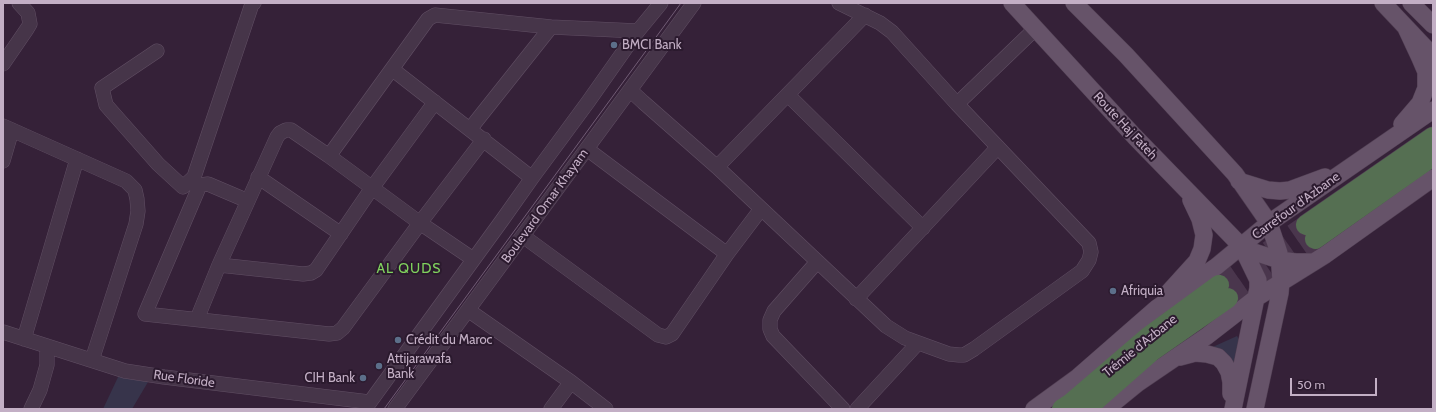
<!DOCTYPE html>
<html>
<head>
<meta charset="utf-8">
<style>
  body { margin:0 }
  #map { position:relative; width:1436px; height:412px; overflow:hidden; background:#352138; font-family:Cabin,sans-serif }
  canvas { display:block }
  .frame { position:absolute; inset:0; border:4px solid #c3afc5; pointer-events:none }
  .scale { position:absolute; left:1290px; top:378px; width:87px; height:18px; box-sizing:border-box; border:2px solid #c3afc5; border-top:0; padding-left:5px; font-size:12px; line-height:14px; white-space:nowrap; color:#c3afc5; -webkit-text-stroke:3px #2b1a2e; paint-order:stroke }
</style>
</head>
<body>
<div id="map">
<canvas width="1436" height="412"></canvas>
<div class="frame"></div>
<div class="scale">50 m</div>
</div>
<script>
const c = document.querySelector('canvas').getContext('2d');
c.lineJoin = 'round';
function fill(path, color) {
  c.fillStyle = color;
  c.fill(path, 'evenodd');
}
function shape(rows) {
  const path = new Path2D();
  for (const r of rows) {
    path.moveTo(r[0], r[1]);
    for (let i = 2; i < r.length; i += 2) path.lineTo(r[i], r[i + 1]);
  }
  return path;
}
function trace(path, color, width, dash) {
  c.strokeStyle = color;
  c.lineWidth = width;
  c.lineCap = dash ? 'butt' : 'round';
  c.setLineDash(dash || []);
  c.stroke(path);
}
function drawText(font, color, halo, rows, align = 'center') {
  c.font = font + ' Cabin,sans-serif';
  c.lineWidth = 4;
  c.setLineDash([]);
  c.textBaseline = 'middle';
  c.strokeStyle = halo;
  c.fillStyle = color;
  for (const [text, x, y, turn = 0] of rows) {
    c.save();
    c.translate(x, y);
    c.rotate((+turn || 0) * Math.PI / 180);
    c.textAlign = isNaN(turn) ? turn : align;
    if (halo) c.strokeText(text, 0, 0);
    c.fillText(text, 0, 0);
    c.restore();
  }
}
fill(shape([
  [1237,336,1241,343,1236,374,1206,350],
  [119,375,148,382,132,409,103,409]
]), '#37344b');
trace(shape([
  [1219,285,1306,225],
  [1228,298,1315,239]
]), '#4a364d', 20, [20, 10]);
const minor = shape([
  [157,51,102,88,106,105,158,164,183,187,194,177,252,4,254,3],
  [3,64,27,29,30,24,28,13,19,3],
  [392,69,532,178],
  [630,90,643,102,717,167,886,326,905,338,949,354,959,355,964,355,974,349,1082,271,1089,260,1091,252,1089,243,957,104,892,32,880,23,839,3],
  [788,95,923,228],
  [957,104,1035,29],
  [3,126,126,181,135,190,137,199,138,211,136,224,92,360],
  [470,129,551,27],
  [587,149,727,254],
  [329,156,428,19,435,15,551,27,638,31],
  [3,161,12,130],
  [717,167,865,15],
  [258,177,341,234],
  [248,201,208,184,200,185,145,314,329,334,337,333,343,328,420,223,484,139],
  [523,236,658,335,666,337,672,334,727,254,761,209],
  [817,262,774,311,770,320,770,329,773,336,843,409],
  [219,265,303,274,311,273,316,270,372,188,435,102],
  [856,299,998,147],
  [468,310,571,382,606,409],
  [197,319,219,265,277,137,280,133,286,130,291,130,329,156,420,223,473,259],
  [3,332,125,371,164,377,369,402],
  [24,339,77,159],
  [31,409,40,390,47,365,47,346],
  [365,409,503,219,532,178,588,102,638,31,661,3],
  [395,409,694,3],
  [551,409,571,382],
  [857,409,918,343]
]);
const major = shape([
  [1012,3,1135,137,1242,247,1254,252,1279,260,1296,262,1313,262],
  [1074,3,1126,55,1235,174,1269,223,1279,253,1281,282,1280,293,1255,409],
  [1383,3,1433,56],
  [1411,3,1433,25],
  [1402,124,1420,103,1426,88,1426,72,1420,58,1406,28],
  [1239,181,1268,190,1280,191,1290,190,1298,187,1325,177],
  [1168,293,1197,261,1202,249,1204,235,1200,219,1191,200],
  [1180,357,1195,353,1207,354,1218,357,1224,363,1229,372,1231,382,1231,394],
  [1034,409,1078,377,1157,308,1217,266,1269,223,1433,110],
  [1106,409,1138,383,1207,336,1256,298,1325,255,1433,178],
  [1233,409,1258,288,1258,280,1242,247]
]);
const highway = shape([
  [1306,225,1433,137],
  [1315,239,1433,156],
  [1062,409,1071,403,1148,337,1219,285],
  [1086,409,1152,351,1228,298]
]);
trace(minor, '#614f64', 15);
trace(major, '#503e52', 18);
trace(highway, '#4e3c51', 21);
trace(minor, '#463549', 14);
trace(major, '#665369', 17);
trace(highway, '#556f52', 20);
trace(shape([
  [384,409,681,3]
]), '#715c75', 1);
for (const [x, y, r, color] of [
  [614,45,4,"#5c6f8a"],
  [1113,291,4,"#5c6f8a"],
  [398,340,4,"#5c6f8a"],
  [379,366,4,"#5c6f8a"],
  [363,378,4,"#5c6f8a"]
]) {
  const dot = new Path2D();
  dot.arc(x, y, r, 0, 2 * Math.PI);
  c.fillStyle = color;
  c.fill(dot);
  trace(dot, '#2b1a2e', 1.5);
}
drawText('13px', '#c3afc5', '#2b1a2e', [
  ["BMCI Bank",622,45],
  ["Afriquia",1121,291],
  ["Crédit du Maroc",406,340],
  ["Attijarawafa",387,359],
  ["Bank",387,374],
  ["CIH Bank",355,378,"right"]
], 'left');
drawText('13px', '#c3afc5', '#2b1a2e', [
  ["Route Haj Fateh",1125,126,47],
  ["Boulevard Omar Khayam",545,206,-54],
  ["Carrefour d'Azbane",1296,206,-36],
  ["Trémie d'Azbane",1140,346,-39],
  ["Rue Floride",184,379,8]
]);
c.letterSpacing = '1px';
drawText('14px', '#80d25e', '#2b1a2e', [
  ["AL QUDS",409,269]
]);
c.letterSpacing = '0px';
</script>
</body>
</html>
